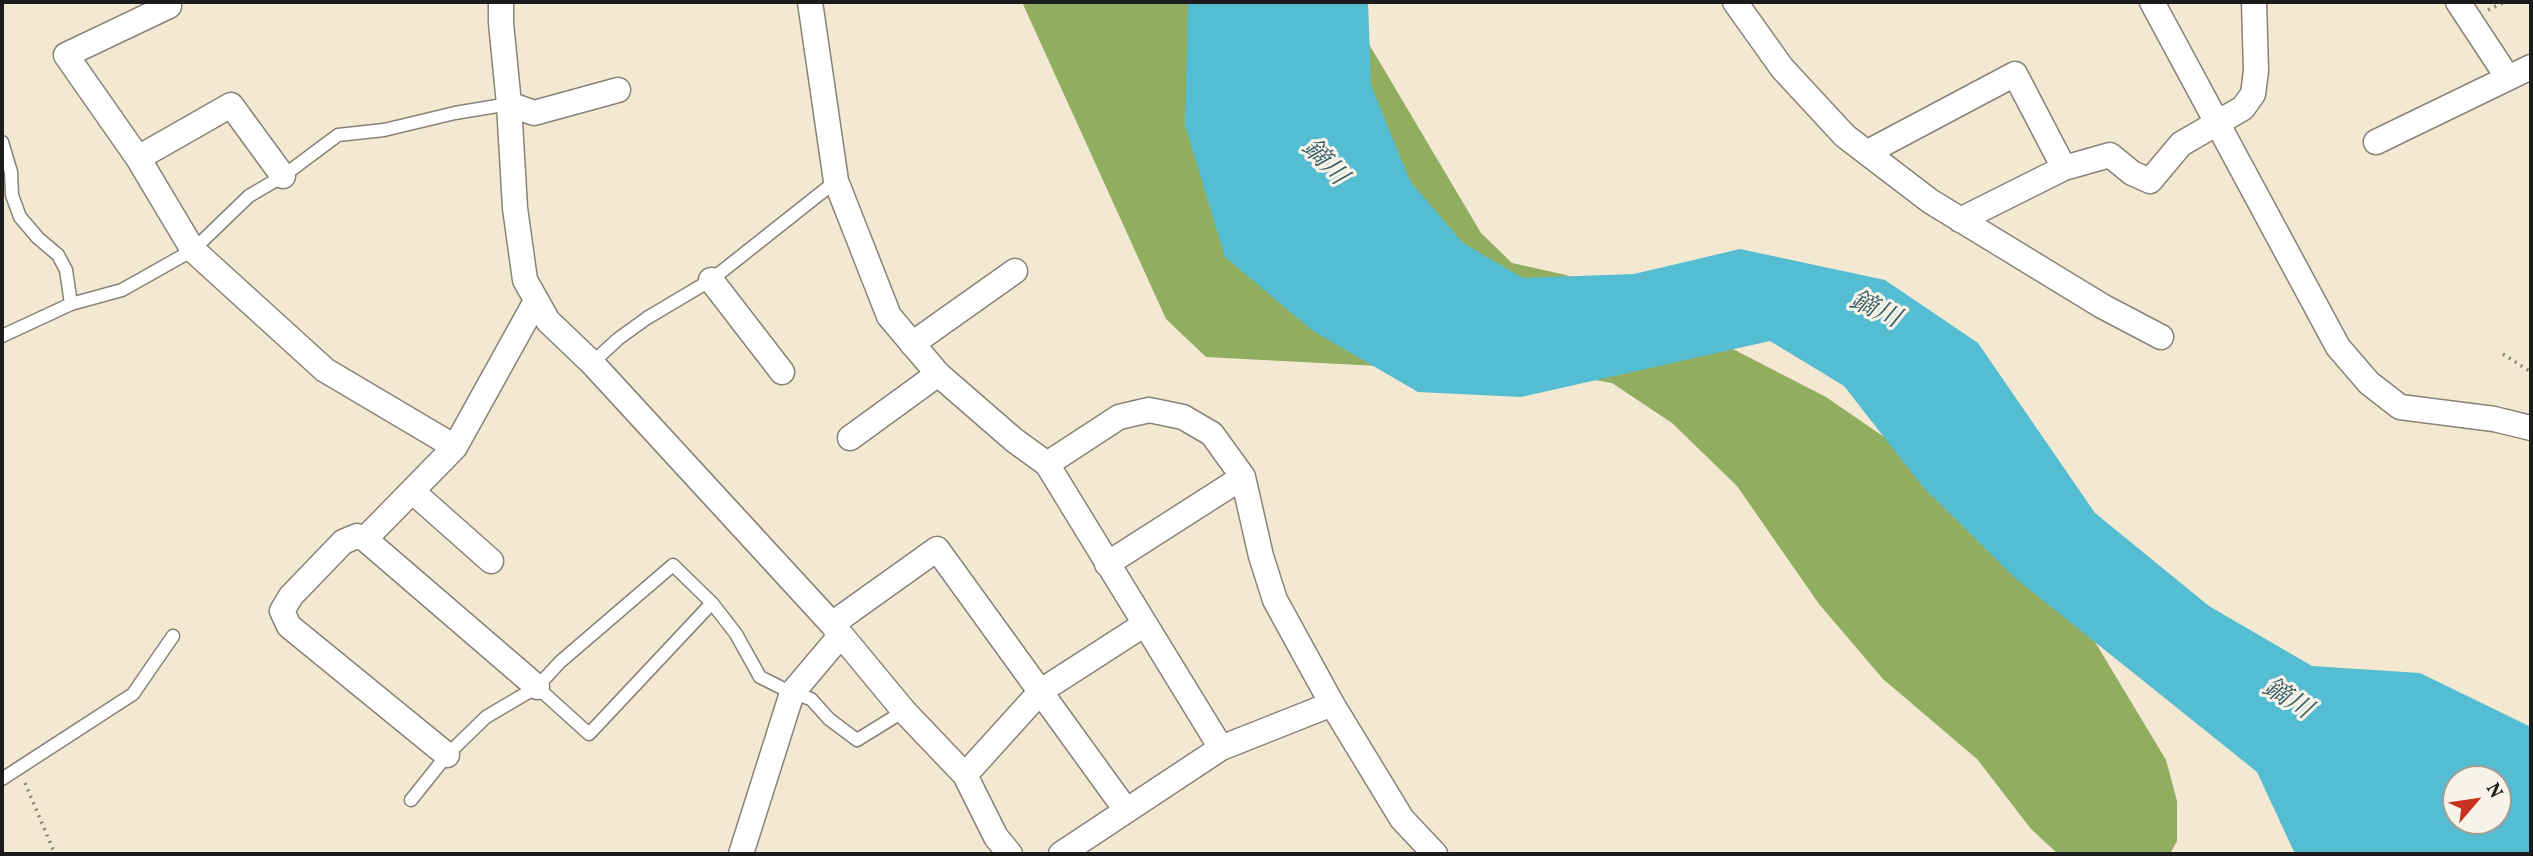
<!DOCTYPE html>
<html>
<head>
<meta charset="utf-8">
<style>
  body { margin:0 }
  #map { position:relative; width:2533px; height:856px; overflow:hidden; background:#f3e9d3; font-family:Vollkorn,serif }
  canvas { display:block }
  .frame { position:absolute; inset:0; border:4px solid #1c1c1c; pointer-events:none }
  .north { position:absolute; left:2442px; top:765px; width:70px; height:70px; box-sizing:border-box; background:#f7f3e8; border:2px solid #9f9d96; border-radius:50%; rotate:61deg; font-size:19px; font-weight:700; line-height:28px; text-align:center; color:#1c1c1c }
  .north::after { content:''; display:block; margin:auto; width:24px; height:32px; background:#c8321e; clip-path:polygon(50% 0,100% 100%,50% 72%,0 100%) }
</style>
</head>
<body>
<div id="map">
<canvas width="2533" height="856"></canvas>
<div class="frame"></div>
<div class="north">N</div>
</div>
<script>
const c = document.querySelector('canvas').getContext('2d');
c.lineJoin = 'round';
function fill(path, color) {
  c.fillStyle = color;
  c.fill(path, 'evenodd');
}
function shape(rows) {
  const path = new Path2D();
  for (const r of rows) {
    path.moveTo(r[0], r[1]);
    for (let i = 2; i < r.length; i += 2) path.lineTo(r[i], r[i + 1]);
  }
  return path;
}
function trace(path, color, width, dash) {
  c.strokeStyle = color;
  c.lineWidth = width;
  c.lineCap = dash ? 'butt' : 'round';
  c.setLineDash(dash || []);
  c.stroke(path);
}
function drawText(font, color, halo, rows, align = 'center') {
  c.font = font + ' Vollkorn,"Noto Serif JP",serif';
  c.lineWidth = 6;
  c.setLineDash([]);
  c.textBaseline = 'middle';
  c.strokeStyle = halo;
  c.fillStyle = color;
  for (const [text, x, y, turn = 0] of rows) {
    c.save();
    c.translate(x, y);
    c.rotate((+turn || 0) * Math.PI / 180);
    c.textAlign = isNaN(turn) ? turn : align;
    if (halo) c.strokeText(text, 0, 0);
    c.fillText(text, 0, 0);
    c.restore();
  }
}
fill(shape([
  [1022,2,1344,2,1481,233,1512,263,1566,275,1731,348,1826,397,1906,452,2065,592,2166,760,2177,801,2177,841,2170,854,2058,854,2031,829,1977,759,1883,679,1819,604,1737,486,1672,423,1612,383,1537,370,1435,369,1206,357,1166,319]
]), '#90ad60');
fill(shape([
  [1188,2,1368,2,1371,85,1410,181,1463,243,1523,278,1634,274,1740,249,1885,280,1978,343,2095,513,2209,606,2312,666,2420,673,2531,727,2531,854,2295,854,2257,772,2015,578,1923,487,1844,386,1770,341,1521,397,1418,392,1313,331,1225,257,1185,125],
  [2456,779,2498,779,2498,821,2456,821]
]), '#55bdd2');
const lane = shape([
  [2,142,11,172,12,195,20,217,38,238,58,255,66,270,71,304],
  [2,336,71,304,122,290,193,250,249,196,283,176,338,135,384,130,455,113,509,104],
  [592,363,618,339,647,318,711,280,836,181],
  [537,687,589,734,712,603],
  [2,779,133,694,173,636],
  [411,800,447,755,486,717,537,687,560,662,673,565,712,603,736,634,760,677,792,693,811,699,829,719,857,740,904,711]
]);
const street = shape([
  [166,2,169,6,66,55,138,158,193,250,325,370,455,447],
  [501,2,501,23,509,104,515,208,525,280,548,321,592,363,832,624,904,711,965,775,996,837,1010,854],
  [810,2,836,181,889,316,938,374,1014,440,1047,464,1119,417,1149,410,1183,417,1212,434,1243,477,1261,556,1275,600,1332,704,1402,819,1435,854],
  [1735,2,1782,68,1845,136,1930,201,2102,306,2161,337],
  [2152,2,2338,347,2369,383,2400,407,2494,419,2531,428],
  [2458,2,2508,78],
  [509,104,534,113,618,90],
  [2376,142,2531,67],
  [1868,152,2015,74,2064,168,1960,220],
  [138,158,231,105,283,176],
  [2064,168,2110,155,2132,173,2150,181,2181,144,2243,108,2253,94,2256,71,2254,2],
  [711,280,782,372],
  [912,344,1015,271],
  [850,438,938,374],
  [1047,464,1221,748],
  [412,491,491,561],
  [365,539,455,447,536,301],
  [1107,564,1243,477],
  [832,624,937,549,1126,810],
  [447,755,289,626,282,611,291,596,343,542,357,536,365,539,537,687],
  [965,775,1041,691,1145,624],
  [741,854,792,693,841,635],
  [1061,854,1221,748,1332,704]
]);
trace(lane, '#888278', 15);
trace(street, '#888278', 27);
trace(shape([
  [2488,10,2505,2],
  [2503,354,2531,372],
  [25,783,55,854]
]), '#888278', 3.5, [2, 5]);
trace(lane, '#fff', 12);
trace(street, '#fff', 24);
drawText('italic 26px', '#335c65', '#f7f3e8', [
  ["鏑川",1323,164,46],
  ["鏑川",1874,312,25],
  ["鏑川",2286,701,32]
]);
</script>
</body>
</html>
